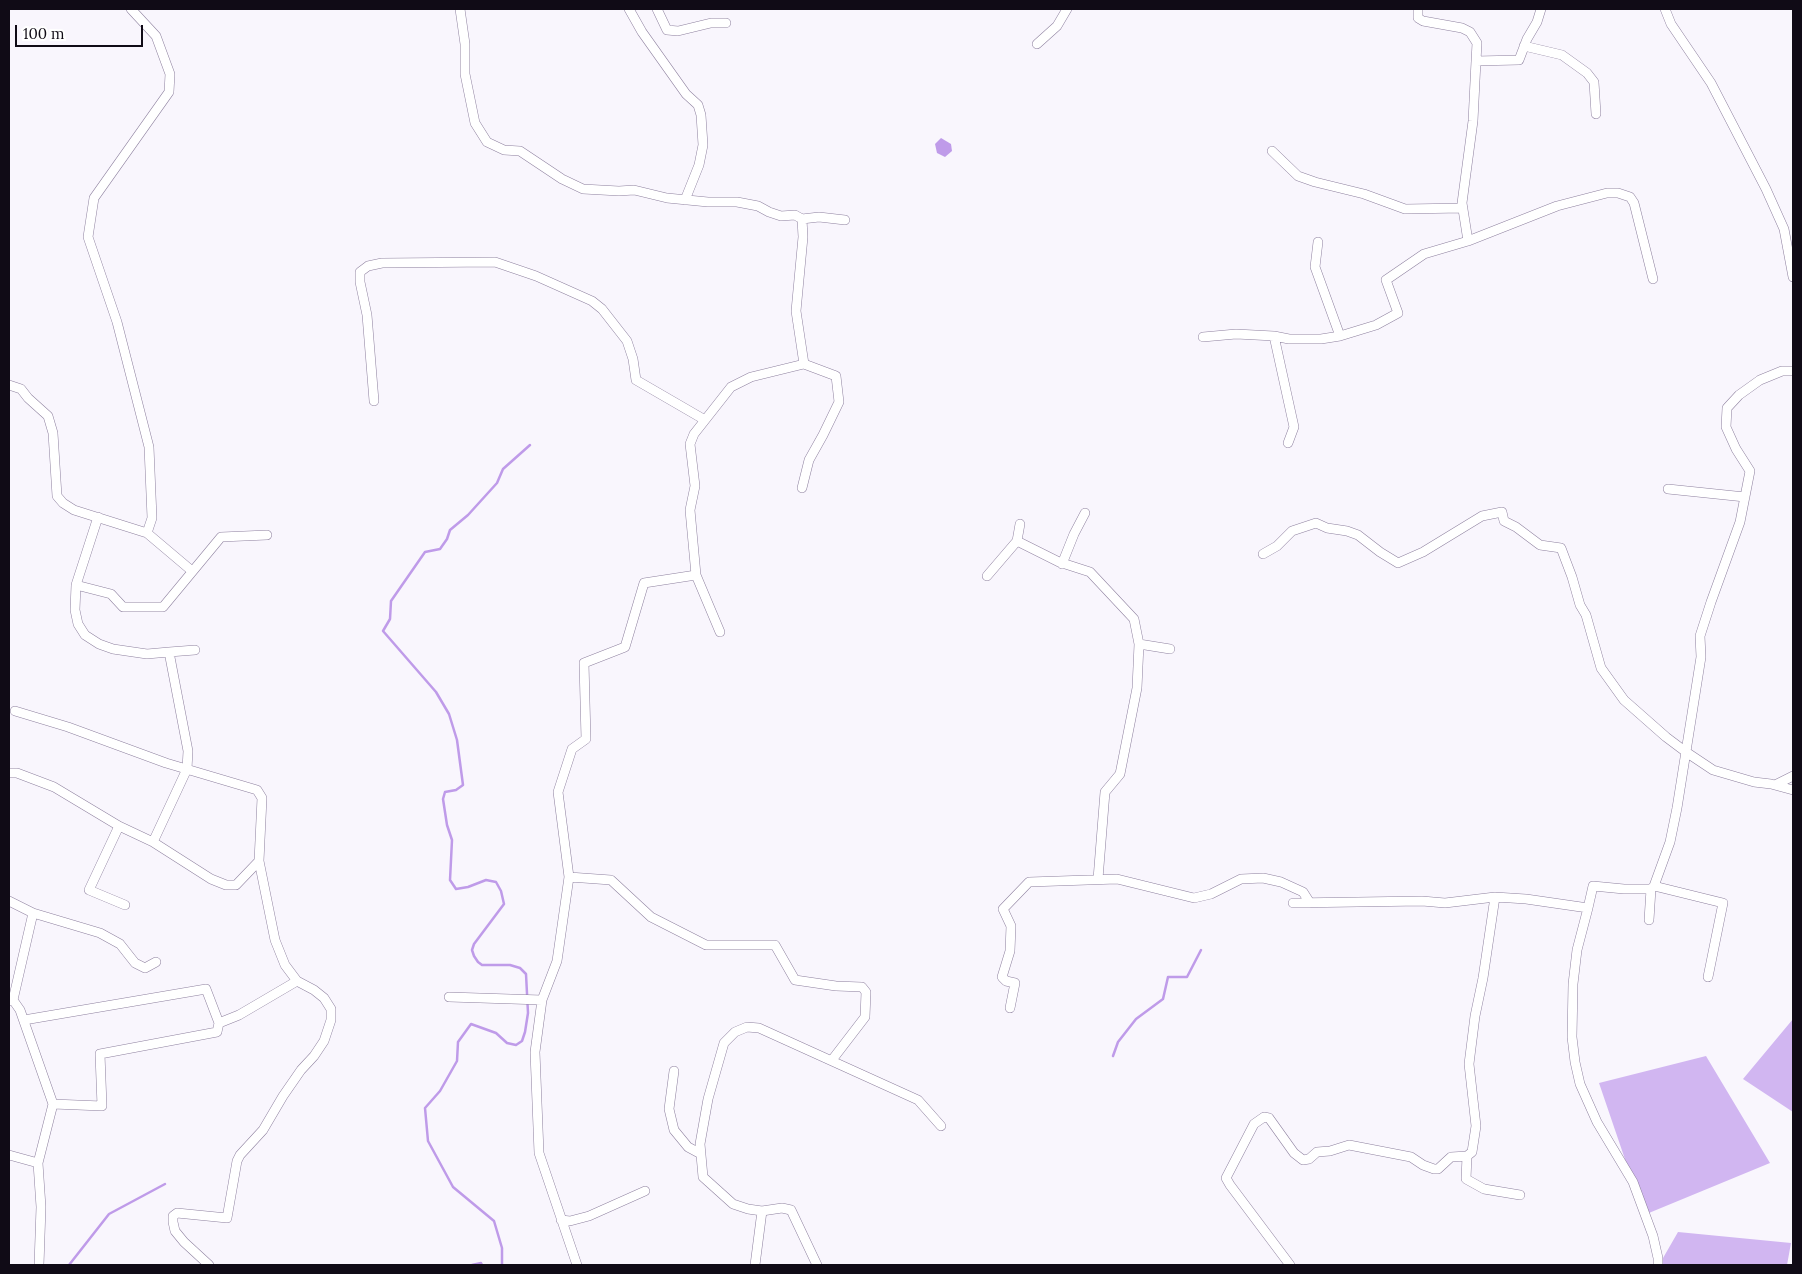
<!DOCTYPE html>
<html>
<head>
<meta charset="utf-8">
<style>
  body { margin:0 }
  #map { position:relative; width:1802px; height:1274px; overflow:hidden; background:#f9f6fd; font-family:Lora,serif }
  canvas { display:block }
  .frame { position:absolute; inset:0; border:10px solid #100b16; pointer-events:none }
  .scale { position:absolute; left:15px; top:25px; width:128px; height:22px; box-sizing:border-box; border:2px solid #100b16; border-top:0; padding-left:6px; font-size:15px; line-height:18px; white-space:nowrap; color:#100b16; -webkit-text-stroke:4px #fff; paint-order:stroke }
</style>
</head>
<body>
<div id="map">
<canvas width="1802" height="1274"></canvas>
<div class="frame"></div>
<div class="scale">100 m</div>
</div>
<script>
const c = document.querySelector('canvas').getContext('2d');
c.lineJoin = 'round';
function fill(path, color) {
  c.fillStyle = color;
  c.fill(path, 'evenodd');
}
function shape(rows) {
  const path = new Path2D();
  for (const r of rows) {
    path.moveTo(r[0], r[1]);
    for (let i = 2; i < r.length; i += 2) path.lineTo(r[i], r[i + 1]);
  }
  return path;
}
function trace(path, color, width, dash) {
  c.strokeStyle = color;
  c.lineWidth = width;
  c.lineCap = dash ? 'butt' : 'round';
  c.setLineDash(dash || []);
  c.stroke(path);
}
fill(shape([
  [1793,1019,1793,1112,1743,1079],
  [1706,1056,1770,1163,1644,1215,1599,1083],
  [1678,1232,1791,1243,1787,1265,1659,1265]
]), '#d1b6f1');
fill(shape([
  [941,138,951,144,952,151,945,157,937,153,935,144]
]), '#bf9be9');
trace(shape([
  [1113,1056,1118,1042,1136,1019,1163,999,1168,977,1187,977,1201,950],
  [69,1265,109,1214,165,1184],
  [472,1265,481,1263,482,1265],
  [502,1265,502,1248,494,1221,453,1187,428,1141,425,1108,440,1091,457,1061,458,1042,471,1024,496,1033,507,1043,516,1045,522,1041,525,1032,528,1013,526,974,520,968,510,965,482,965,478,962,474,956,472,950,474,944,504,904,501,891,496,882,486,880,468,887,456,889,450,880,452,840,447,825,443,799,445,792,456,790,463,785,457,740,449,714,436,692,383,631,390,619,391,601,425,552,440,549,447,539,450,530,468,515,497,483,503,469,530,445]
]), '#bf9be9', 2.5);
const minor = shape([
  [131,9,156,36,170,74,169,92,94,198,88,237,117,322,149,447,152,518,147,533,192,571],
  [460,9,465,44,465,74,475,123,487,142,504,150,520,151,562,179,583,189,619,191,634,190,667,198,708,202,737,202,758,206,769,212,781,216,795,215,802,219,803,237,796,311,804,364,751,377,731,387,694,434,690,444,695,486,690,510,696,575],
  [629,9,642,32,686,94,698,105,701,115,703,145,699,165,685,200],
  [657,9,667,30,678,31,711,23,726,23],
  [1418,9,1418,18,1423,21,1462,28,1470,32,1477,43,1476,61],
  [1665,9,1671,24,1711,83,1766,189,1784,229,1793,277],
  [1037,44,1057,26,1067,9],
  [1524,46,1562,55,1587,73,1594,82,1596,114],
  [1272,151,1298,176,1315,182,1364,194,1405,209,1463,208],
  [802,219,819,217,845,220],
  [1468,241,1557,206,1607,193,1618,193,1630,197,1634,203,1653,279],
  [1318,242,1315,267,1340,336],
  [1274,336,1294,427,1288,443],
  [1203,337,1236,334,1274,336,1289,339,1321,339,1340,336,1376,325,1398,313,1386,280,1424,254,1468,241,1462,203,1473,121,1476,61,1519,60,1527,39,1537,22,1541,9],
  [9,385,21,389,28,398,48,416,53,433,57,496,63,503,74,510,147,533],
  [374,401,367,315,360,282,360,272,368,266,382,263,495,262,536,276,592,301,602,309,627,341,633,359,636,380,705,420],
  [802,488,809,460,823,435,839,402,836,376,804,364],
  [1668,489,1745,497],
  [98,517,76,585,111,594,123,607,163,607,221,537,267,535],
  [1020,524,1017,541,1059,562,1090,572,1134,619,1139,644,1137,688,1120,774,1105,792,1098,879],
  [1263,554,1277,546,1292,531,1316,523,1327,528,1347,531,1358,535,1380,552,1398,563,1423,552,1482,516,1502,512,1504,521,1516,527,1540,545,1561,548,1572,577,1580,605,1586,615,1601,668,1624,700,1666,737,1686,752,1713,770,1754,782,1771,784,1793,790],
  [1062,564,1074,534,1085,513],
  [987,576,1017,541],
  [1139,644,1170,649],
  [169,652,195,650],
  [15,711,68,727,166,763,257,790,262,798,259,861,275,940,285,965,297,981,314,990,324,998,331,1009,331,1020,324,1041,314,1056,301,1070,283,1096,263,1130,240,1155,237,1161,227,1218,177,1213,173,1216,173,1222,175,1231,184,1242,209,1265],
  [9,773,17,773,54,787,119,826,153,842,187,769,188,751,169,652,147,654,113,649,99,644,85,635,78,624,75,610,76,585],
  [1775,785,1793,776],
  [119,826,89,890,125,905],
  [153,842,211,879,226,885,236,885,259,861],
  [569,877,611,880,651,917,706,945,775,945,795,980,836,986,862,987,866,992,865,1017,832,1060],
  [1654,886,1723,903,1708,977],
  [1651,889,1654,886,1670,842,1677,808,1701,657,1700,636,1711,602,1740,522,1750,471,1736,449,1726,427,1727,408,1739,395,1760,380,1782,371,1793,371],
  [9,901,33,913],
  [1293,903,1422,901,1445,903,1495,897,1526,899,1588,908,1593,886,1624,889,1651,889,1649,920],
  [1588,908,1577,950,1573,984,1572,1037,1575,1062,1580,1084,1597,1122,1633,1182,1653,1236,1658,1258,1658,1265],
  [449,997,542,1000],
  [13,1000,33,913,100,933,120,944,135,963,145,968,156,962],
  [9,1001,13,1000,20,1010,53,1104],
  [1010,1008,1015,983,1006,981,1002,977,1010,951,1011,926,1003,909,1029,882,1117,879,1194,898,1211,894,1241,879,1263,878,1281,882,1303,892,1310,903],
  [24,1020,206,989,219,1023],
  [674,1071,669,1109,674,1130,688,1147,701,1154],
  [9,1155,38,1163],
  [1467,1156,1466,1179,1484,1189,1520,1195],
  [561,1220,570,1221,589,1216,645,1191],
  [39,1265,41,1207,38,1163,53,1104,102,1106,100,1054,217,1032,219,1023,239,1015,297,981],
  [577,1265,539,1153,535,1052,542,1000,557,961,569,877,558,792,572,749,586,739,584,663,625,647,644,583,696,575,720,632],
  [755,1265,762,1211],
  [817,1265,791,1210,782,1208,762,1211,748,1209,733,1204,703,1177,700,1144,708,1099,724,1043,735,1032,747,1027,759,1028,918,1100,941,1126],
  [1290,1265,1230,1185,1226,1178,1254,1124,1264,1117,1269,1118,1294,1153,1303,1160,1309,1159,1317,1152,1330,1151,1349,1145,1411,1157,1423,1165,1434,1169,1438,1169,1451,1157,1467,1156,1472,1152,1476,1126,1469,1064,1475,1016,1483,978,1495,897]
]);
trace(minor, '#8e819f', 10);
trace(minor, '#fff', 9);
</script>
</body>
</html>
